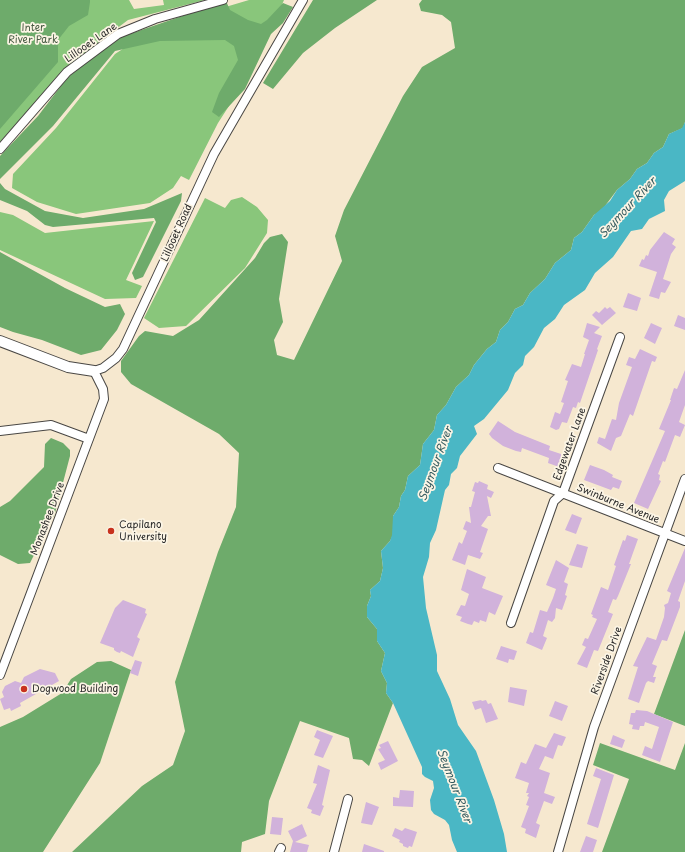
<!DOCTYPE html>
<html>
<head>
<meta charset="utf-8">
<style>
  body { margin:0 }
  canvas { display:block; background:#f6e8cf }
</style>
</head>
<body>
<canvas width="685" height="852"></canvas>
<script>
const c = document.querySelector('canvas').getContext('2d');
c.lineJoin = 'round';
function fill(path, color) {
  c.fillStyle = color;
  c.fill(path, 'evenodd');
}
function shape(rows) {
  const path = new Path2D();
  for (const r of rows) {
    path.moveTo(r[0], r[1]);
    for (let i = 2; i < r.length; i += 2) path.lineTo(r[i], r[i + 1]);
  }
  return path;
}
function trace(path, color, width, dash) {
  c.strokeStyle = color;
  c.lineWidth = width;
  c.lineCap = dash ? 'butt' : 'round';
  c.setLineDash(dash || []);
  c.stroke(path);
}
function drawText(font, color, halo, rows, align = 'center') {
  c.font = font + ' "Playpen Sans",sans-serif';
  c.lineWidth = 3.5;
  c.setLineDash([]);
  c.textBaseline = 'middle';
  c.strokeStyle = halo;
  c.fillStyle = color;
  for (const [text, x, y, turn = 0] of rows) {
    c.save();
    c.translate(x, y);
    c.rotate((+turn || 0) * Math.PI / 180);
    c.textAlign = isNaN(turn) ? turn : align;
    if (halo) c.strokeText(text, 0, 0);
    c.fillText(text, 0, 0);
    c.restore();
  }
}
fill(shape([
  [0,0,129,0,134,9,164,5,163,0,205,0,128,20,71,63,0,142],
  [249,0,284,0,256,64,218,123,189,180,181,176,173,188,150,203,76,214,37,202,12,188,13,174,56,128,115,54,155,28],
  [242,197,257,207,268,220,267,233,245,268,186,326,159,328,144,318,205,198,225,208,231,200],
  [0,212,13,215,45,233,154,221,126,280,142,286,136,298,105,299,0,250]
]), '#89c67b');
fill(shape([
  [0,0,90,0,90,2,88,15,69,26,58,40,58,62,0,129],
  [313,0,377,0,335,28,303,53,273,89,263,83],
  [422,0,685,0,685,122,683,128,669,134,663,147,654,153,647,163,637,169,630,179,617,190,602,210,594,215,582,232,574,238,571,250,555,263,545,279,530,293,523,305,515,309,508,322,500,330,496,342,487,349,474,365,469,375,456,387,446,405,437,415,434,430,423,444,420,465,408,476,405,490,401,496,399,507,393,516,393,535,390,541,381,551,383,568,380,581,370,590,371,596,367,606,367,617,377,629,377,641,385,653,381,671,387,683,386,693,393,703,369,766,362,760,353,759,349,738,300,721,269,801,265,834,242,842,241,852,72,852,142,786,173,765,185,731,175,682,218,552,236,507,239,453,219,434,131,384,121,372,121,361,139,336,145,331,173,336,199,320,255,258,264,243,270,237,282,234,288,242,279,299,283,322,274,340,277,355,294,360,342,261,335,236,344,210,403,96,422,67,455,48,451,22,442,15,421,11,419,4],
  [226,1,230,10,248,20,261,24,267,20,283,3,293,7,283,23,271,34,245,89,219,117,212,112,219,93,238,60,234,46,225,40,160,41,115,51,53,126,0,179,0,156,38,116,67,78,93,57,118,38],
  [0,183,5,189,45,211,83,218,144,209,182,193,181,201,143,277,135,280,132,273,156,222,154,218,53,227,45,225,27,211,0,200],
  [0,252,65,288,105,307,120,304,125,314,117,330,101,350,81,355,42,340,13,332,0,327],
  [51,438,63,443,70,450,70,456,55,513,30,563,18,564,0,555,0,507,10,501,44,467,45,444],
  [685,630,685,726,654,714],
  [111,661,131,670,100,763,43,852,0,852,0,727,23,717,62,693,71,679,97,662],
  [600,743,675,770,685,743,685,852,602,852,629,779,593,765]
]), '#6eab6b');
fill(shape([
  [685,122,685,181,669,191,664,200,665,211,649,219,642,229,631,231,613,257,595,273,585,290,564,305,555,319,544,328,534,347,525,356,523,365,515,373,508,390,484,419,474,426,477,434,460,456,457,468,451,474,449,485,445,490,436,530,430,543,429,557,423,577,426,608,437,655,437,671,450,699,458,725,476,751,494,800,504,834,507,852,457,852,452,840,449,825,445,820,434,814,431,810,430,800,434,788,433,781,425,777,422,774,422,767,393,703,386,693,387,683,381,671,385,653,377,641,377,629,367,617,367,606,371,596,370,590,380,581,383,568,381,551,390,541,392,535,393,516,399,507,401,496,405,490,408,476,420,465,423,444,434,430,437,415,446,405,456,387,469,375,474,365,487,349,496,342,500,330,508,322,515,309,523,305,530,293,545,279,555,263,571,250,574,238,582,232,594,215,610,201,617,190,630,179,637,169,647,163,654,153,663,147,669,134,682,128]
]), '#4ab7c5');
fill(shape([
  [664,232,675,239,672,244,676,247,671,254,663,279,671,282,665,293,661,292,659,299,649,296,657,272,639,266,642,259,644,260,646,255,648,256,650,250],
  [628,293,641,298,637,311,623,307],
  [605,307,607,309,610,307,616,313,602,325,592,315,596,311,599,313],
  [678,315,685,318,685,330,674,326],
  [587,323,600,327,594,333,602,336,597,349,598,350,580,403,578,402,576,408,573,407,567,423,562,422,559,429,556,430,550,427,555,412,560,414,564,403,561,402,568,381,565,380,572,364,581,367,585,354,584,354,589,340,583,337],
  [651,323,662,328,655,344,644,338],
  [640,349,657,357,655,362,652,361,633,416,630,414,621,436,616,438,611,451,597,443,599,437,605,439,612,419,616,420,619,403,632,367,626,365,629,357,635,359],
  [685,370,685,405,679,422,685,425,680,437,675,435,665,462,663,461,658,474,660,475,659,480,661,481,648,509,634,503,665,431,659,429,671,400,670,400,674,388,677,389],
  [498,421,515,432,550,446,549,450,561,454,561,456,566,458,562,468,548,463,549,458,522,448,521,452,516,451,503,446,492,438,489,434],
  [590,465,604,470,613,475,612,477,622,481,619,489,613,487,611,490,584,480],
  [479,481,488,485,487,489,494,492,491,498,487,496,491,516,488,516,481,526,488,529,480,552,483,553,480,559,468,555,465,565,452,560,459,542,462,544,467,531,463,529,466,521,471,523,469,507,471,507,475,492,472,491,475,482,478,483],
  [572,514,582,518,576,534,565,530],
  [627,535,638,539,629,564,631,564,618,596,616,600,613,599,608,612,613,614,598,651,594,650,587,668,577,664,586,647,582,645,585,638,588,639,597,619,592,617,593,615,591,614,601,587,608,590,616,566,614,565,623,540,625,541],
  [577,544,588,547,582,568,569,565],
  [685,548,685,581,678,601,680,602,680,607,667,641,662,640,652,664,657,666,653,677,656,677,654,683,648,681,646,683,639,703,628,699,638,667,633,666,647,637,656,640,664,617,665,608,664,605,668,603,671,593,667,591],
  [556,560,569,568,564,582,568,584,565,595,567,596,562,610,556,608,555,618,552,622,548,620,543,636,547,638,542,650,526,643,530,632,533,633,540,610,547,612,553,598,556,589,546,585],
  [467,569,486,577,482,588,503,596,495,615,489,612,486,622,480,620,479,623,474,621,472,625,468,624,460,621,462,617,456,615,461,605,465,606,469,594,461,590],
  [123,600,146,609,145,613,147,614,137,637,140,639,133,657,121,651,120,653,117,652,114,650,114,648,100,643,115,608],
  [501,646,517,651,514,660,509,659,508,663,496,659],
  [135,660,142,662,138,676,130,673],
  [40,669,55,673,59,681,20,703,21,706,11,711,10,708,4,710,0,699,4,697,2,692,5,686,15,681,21,683,24,677],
  [510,687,527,690,524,706,508,702],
  [481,700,482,701,486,700,488,704,491,703,498,719,486,723,481,708,475,710,472,702],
  [555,701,568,706,562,721,549,716],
  [636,710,647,711,673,722,660,762,642,755,645,746,652,749,659,727,645,722,644,726,640,726,639,730,632,729,633,725,629,724,631,713,635,713],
  [317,730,333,736,323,758,314,755,320,740,314,737],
  [554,733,566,737,562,746,558,745,553,759,545,756,539,769,550,773,544,793,555,797,552,804,544,801,536,823,540,825,536,838,525,833,526,829,521,827,529,806,526,805,529,797,527,796,529,793,526,793,529,783,515,778,521,762,526,764,535,744,546,748],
  [613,735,625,740,622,748,610,744],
  [388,741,398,761,381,770,378,763,385,760,378,749,381,748,379,745],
  [318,765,330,770,322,805,324,806,320,816,311,813,312,810,307,808,317,784,313,783],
  [596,768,614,775,598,828,587,824,601,779,593,776],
  [400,790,414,791,413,807,393,806,393,797,399,798],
  [366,802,379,807,372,825,361,823],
  [272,817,283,818,281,835,270,834],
  [302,824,307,836,295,842,309,845,307,852,290,852,293,841,288,831],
  [395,828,402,831,405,828,417,832,412,847,409,846,408,848,403,846,403,844,399,842,400,840,392,836],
  [586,836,597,840,593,852,580,852],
  [364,844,384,851,384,852,362,852]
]), '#d1b2db');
const minor = shape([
  [0,149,67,72,118,34,155,19,223,0],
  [0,431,51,425,89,439],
  [498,468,685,541],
  [511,623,554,501,563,493,620,337],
  [0,675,104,399,103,389,94,371,103,368,116,358,123,349,214,154,303,0],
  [279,852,281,848],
  [334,852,348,799],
  [558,852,594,727,685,479]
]);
const tertiary = shape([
  [0,341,68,367,94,371]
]);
trace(minor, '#494744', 10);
trace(tertiary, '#494744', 12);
trace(minor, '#fff', 8);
trace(tertiary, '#fff', 10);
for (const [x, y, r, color] of [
  [111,531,4,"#c8321e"],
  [24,689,4,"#c8321e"]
]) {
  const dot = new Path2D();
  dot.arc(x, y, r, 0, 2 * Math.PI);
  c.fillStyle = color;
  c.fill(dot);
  trace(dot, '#fcf5e5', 1.5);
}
drawText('10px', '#475a43', '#fcf5e5', [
  ["Inter",33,28],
  ["River Park",33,40]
]);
drawText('10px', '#2b2b2b', '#fcf5e5', [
  ["Lillooet Lane",91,43,-35],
  ["Lillooet Road",177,233,-66],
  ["Edgewater Lane",570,444,-70],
  ["Swinburne Avenue",618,504,22],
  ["Monashee Drive",48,519,-69],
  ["Riverside Drive",607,661,-70]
]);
drawText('10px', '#2b2b2b', '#fcf5e5', [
  ["Capilano",119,525],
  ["University",119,537],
  ["Dogwood Building",32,689]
], 'left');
drawText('italic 11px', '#365c61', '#fcf5e5', [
  ["Seymour River",628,208,-47],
  ["Seymour River",436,464,-70],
  ["Seymour River",454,786,69]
]);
</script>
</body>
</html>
